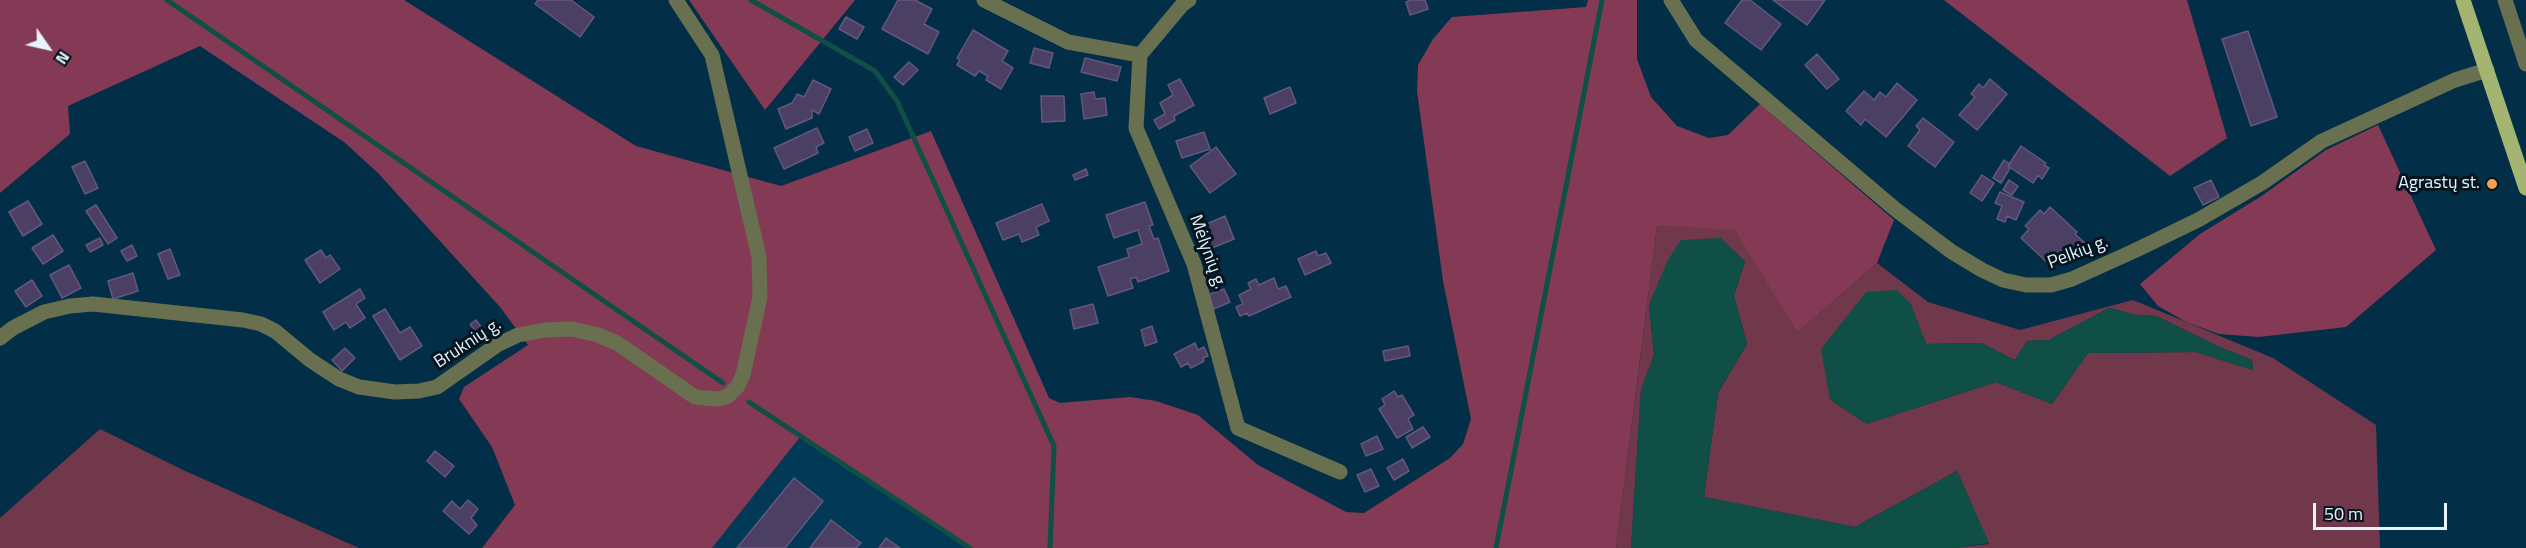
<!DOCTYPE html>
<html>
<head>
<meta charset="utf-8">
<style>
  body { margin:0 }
  #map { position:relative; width:2526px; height:548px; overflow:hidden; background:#022f47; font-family:"Titillium Web",sans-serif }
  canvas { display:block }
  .north { position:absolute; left:18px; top:18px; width:60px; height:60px; -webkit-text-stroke:4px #051520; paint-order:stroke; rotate:124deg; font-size:16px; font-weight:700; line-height:24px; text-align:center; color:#e6f3fc }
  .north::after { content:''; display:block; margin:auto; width:21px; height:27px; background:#e6f3fc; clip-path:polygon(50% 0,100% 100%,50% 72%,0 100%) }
  .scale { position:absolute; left:2313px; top:503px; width:134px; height:27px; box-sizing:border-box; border:3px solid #e6f3fc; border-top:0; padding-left:8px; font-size:18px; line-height:21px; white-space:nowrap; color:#e6f3fc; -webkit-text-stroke:4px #051520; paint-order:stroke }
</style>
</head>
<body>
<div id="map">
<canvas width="2526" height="548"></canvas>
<div class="north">N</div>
<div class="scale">50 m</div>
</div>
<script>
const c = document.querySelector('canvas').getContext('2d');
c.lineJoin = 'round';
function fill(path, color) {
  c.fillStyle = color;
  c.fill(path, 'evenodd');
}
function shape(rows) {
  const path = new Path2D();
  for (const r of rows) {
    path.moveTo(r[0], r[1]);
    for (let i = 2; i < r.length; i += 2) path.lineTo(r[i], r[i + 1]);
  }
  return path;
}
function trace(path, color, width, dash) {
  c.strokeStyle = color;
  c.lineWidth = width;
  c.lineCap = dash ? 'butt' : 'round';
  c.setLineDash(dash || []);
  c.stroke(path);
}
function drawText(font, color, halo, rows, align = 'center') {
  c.font = font + ' "Titillium Web",sans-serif';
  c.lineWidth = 6;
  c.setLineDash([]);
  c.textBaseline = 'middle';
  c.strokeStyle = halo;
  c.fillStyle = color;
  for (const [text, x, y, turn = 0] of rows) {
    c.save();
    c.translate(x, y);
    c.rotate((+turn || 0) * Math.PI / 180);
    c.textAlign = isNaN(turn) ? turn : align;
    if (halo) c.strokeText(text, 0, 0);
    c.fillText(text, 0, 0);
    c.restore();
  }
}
fill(shape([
  [800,436,967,548,712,548]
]), '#013956');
fill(shape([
  [1657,226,1735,229,1797,333,1877,263,1928,302,2020,330,2133,300,2273,358,2376,425,2380,548,1953,548,1989,544,1957,471,1855,527,1704,497,1718,393,1747,344,1734,296,1745,261,1649,304,1654,355,1641,390,1631,548,1616,548],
  [1910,303,1926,344,1981,343,2015,360,2027,341,2049,340,2109,308,2136,315,2156,316,2217,346,2252,360,2253,370,2196,352,2088,353,2052,404,1996,382,1866,424],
  [100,429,183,470,359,548,0,548,0,518]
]), '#71374b');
fill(shape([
  [0,0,404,0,636,146,781,186,931,131,1049,398,1060,403,1130,397,1156,401,1198,415,1258,465,1346,512,1364,513,1450,458,1463,444,1471,419,1443,281,1417,91,1418,65,1433,39,1452,17,1586,7,1588,0,1637,0,1637,59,1651,97,1677,126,1709,138,1728,135,1760,104,1894,220,1877,263,1797,333,1735,230,1657,226,1616,548,967,548,800,437,712,548,482,548,515,505,492,447,459,399,464,387,528,345,500,307,378,173,344,142,200,46,68,106,70,134,0,193],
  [689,0,855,0,765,110],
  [1944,0,2187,0,2227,138,2170,176],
  [2378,125,2436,250,2346,327,2259,337,2219,334,2186,322,2158,306,2140,284,2200,234,2260,197,2326,150]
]), '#843a55');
fill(shape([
  [1721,238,1745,261,1734,296,1747,344,1718,393,1704,497,1855,527,1957,471,1989,543,1953,548,1631,548,1641,390,1654,355,1649,304,1668,260,1681,240],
  [1897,290,1910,303,1926,344,1981,343,2015,360,2027,341,2049,340,2109,308,2136,315,2156,316,2217,346,2252,360,2253,370,2196,352,2088,353,2052,404,1996,382,1866,424,1830,400,1821,349,1866,292]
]), '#0f4f45');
trace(shape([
  [167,0,723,383],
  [751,0,875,71,897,101,1054,446,1050,548],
  [749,402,970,548],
  [1496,548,1602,0]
]), '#0f4f45', 5);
const building = shape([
  [538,0,571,0,594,17,580,37,535,4,538,0],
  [898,0,915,0,932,9,924,24,939,32,928,54,882,29,898,0],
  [1411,0,1425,0,1428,9,1410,15,1406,2,1411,0],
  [1742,0,1750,0,1781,24,1761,50,1725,23,1742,0],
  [1773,0,1825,0,1807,25,1773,0],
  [846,17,864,27,857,39,839,29,846,17],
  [973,30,1008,51,1002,61,1013,68,1001,89,986,80,988,76,979,71,975,76,957,65,960,60,957,58,973,30],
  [2248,31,2277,117,2251,126,2222,39,2248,31],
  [1034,48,1053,53,1049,68,1030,63,1034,48],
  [1817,54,1839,79,1827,89,1805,65,1817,54],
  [1085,58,1121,67,1117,81,1081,72,1085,58],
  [909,62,918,70,903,85,894,77,909,62],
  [1180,79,1194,105,1174,116,1175,120,1159,129,1154,120,1165,114,1160,103,1173,95,1168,85,1180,79],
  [1990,79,2007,94,1977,130,1959,115,1975,97,1971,94,1979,84,1983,88,1990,79],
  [813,80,831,89,819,114,812,110,812,118,786,129,778,109,792,103,797,94,804,97,813,80],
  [1897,83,1917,100,1886,137,1865,119,1861,125,1846,111,1864,91,1874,100,1880,92,1886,97,1897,83],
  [1290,87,1296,103,1270,114,1264,98,1290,87],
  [1094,92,1095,99,1105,98,1107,115,1084,119,1081,94,1094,92],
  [1041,96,1064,96,1065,121,1042,122,1041,96],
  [1923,118,1954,142,1935,167,1908,146,1920,130,1916,126,1923,118],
  [817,128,824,143,816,147,818,153,784,169,774,148,817,128],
  [867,129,873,143,855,151,849,137,867,129],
  [1204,132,1210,149,1182,158,1176,141,1204,132],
  [2021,146,2046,163,2044,165,2049,168,2042,179,2038,175,2033,183,2008,166,2021,146],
  [1216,147,1236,174,1210,193,1190,166,1216,147],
  [2004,160,2010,164,2008,166,2010,168,2001,183,1993,178,2004,160],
  [85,161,98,188,85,194,72,167,85,161],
  [1086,169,1088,175,1075,180,1073,175,1086,169],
  [1982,175,1994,183,1982,201,1970,193,1982,175],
  [2009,180,2018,186,2012,195,2003,190,2009,180],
  [2211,180,2219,197,2203,205,2194,188,2211,180],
  [2000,192,2024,202,2016,220,2007,216,2005,222,1997,219,2002,206,1995,203,2000,192],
  [28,201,42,224,23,236,9,212,28,201],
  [1145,202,1153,225,1149,226,1154,239,1158,238,1169,271,1138,282,1136,277,1130,279,1133,288,1108,296,1098,267,1129,257,1127,249,1142,244,1138,230,1114,238,1106,215,1145,202],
  [1042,204,1049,221,1036,227,1039,235,1022,242,1019,234,1003,240,996,223,1042,204],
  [96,205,117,238,108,244,86,211,96,205],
  [2050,207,2077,232,2075,234,2086,244,2076,255,2068,248,2051,266,2021,238,2029,229,2025,226,2040,210,2044,214,2050,207],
  [1225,216,1234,239,1202,252,1193,230,1225,216],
  [53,235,63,251,43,264,32,248,53,235],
  [100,238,103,245,90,252,86,245,100,238],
  [132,245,137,256,127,261,121,251,132,245],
  [170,249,180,275,168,279,158,254,170,249],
  [321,250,326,258,330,255,340,269,320,283,305,260,321,250],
  [1316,251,1318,256,1326,253,1331,263,1305,275,1298,259,1316,251],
  [69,265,81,288,62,298,50,275,69,265],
  [133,273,138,291,113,299,108,281,133,273],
  [1274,278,1278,289,1286,286,1291,297,1249,316,1247,313,1240,316,1236,307,1243,304,1239,295,1251,289,1248,283,1256,279,1259,285,1274,278],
  [32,280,42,296,26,307,15,291,32,280],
  [360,289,365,298,356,304,365,318,350,328,346,322,334,330,323,312,360,289],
  [1224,289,1230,302,1214,309,1208,295,1224,289],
  [1093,304,1098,323,1074,329,1070,310,1093,304],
  [385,309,400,333,410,327,422,346,400,360,373,316,385,309],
  [476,320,483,330,477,334,470,324,476,320],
  [1152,326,1157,342,1145,346,1141,330,1152,326],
  [1195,343,1198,350,1204,347,1208,356,1203,358,1204,361,1191,368,1188,363,1181,367,1174,354,1195,343],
  [1408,346,1410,356,1385,361,1383,351,1408,346],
  [345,348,355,358,342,371,332,360,345,348],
  [1394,391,1398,397,1402,395,1414,415,1408,419,1413,429,1397,438,1379,409,1385,405,1382,399,1394,391],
  [1423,427,1430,437,1412,448,1406,437,1423,427],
  [1377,436,1383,449,1366,456,1361,444,1377,436],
  [435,451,454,466,445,477,427,461,435,451],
  [1403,459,1409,471,1394,480,1387,468,1403,459],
  [1371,469,1379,486,1365,492,1357,475,1371,469],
  [794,478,823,501,785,548,737,548,794,478],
  [468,500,478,509,471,518,477,525,469,534,443,511,452,501,460,509,468,500],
  [831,520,861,543,856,548,810,548,831,520],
  [886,538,900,548,879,548,886,538]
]);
fill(building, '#4c3f64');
trace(building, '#64577e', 1.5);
trace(shape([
  [984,0,1068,42,1140,55],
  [1189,0,1182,5,1140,55,1136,128,1194,264,1238,428,1340,472],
  [1671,0,1696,40,1895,209,1952,252,1982,270,2003,280,2026,285,2051,285,2072,279,2134,251,2198,220,2262,183,2322,141,2455,80,2487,70],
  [2505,0,2526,64],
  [0,338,13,328,44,312,70,306,93,304,243,320,261,324,275,331,310,360,339,379,359,387,395,392,419,391,437,387,497,345,518,335,545,330,572,329,598,335,617,343,695,397,718,399,728,396,738,386,743,375,760,297,759,257,712,55,676,0]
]), '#687050', 15);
trace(shape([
  [2463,0,2526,188]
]), '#a4b471', 15);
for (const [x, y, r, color] of [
  [2492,184,6,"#fa9f4f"]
]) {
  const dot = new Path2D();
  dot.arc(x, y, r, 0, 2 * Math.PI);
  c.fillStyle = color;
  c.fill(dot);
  trace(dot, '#051520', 2);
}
drawText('18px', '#e6f3fc', '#051520', [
  ["Agrastų st.",2480,184]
], 'right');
drawText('18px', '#e6f3fc', '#051520', [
  ["Mėlynių g.",1207,252,70],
  ["Pelkių g.",2078,253,-21],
  ["Bruknių g.",468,344,-33]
]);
</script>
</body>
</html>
